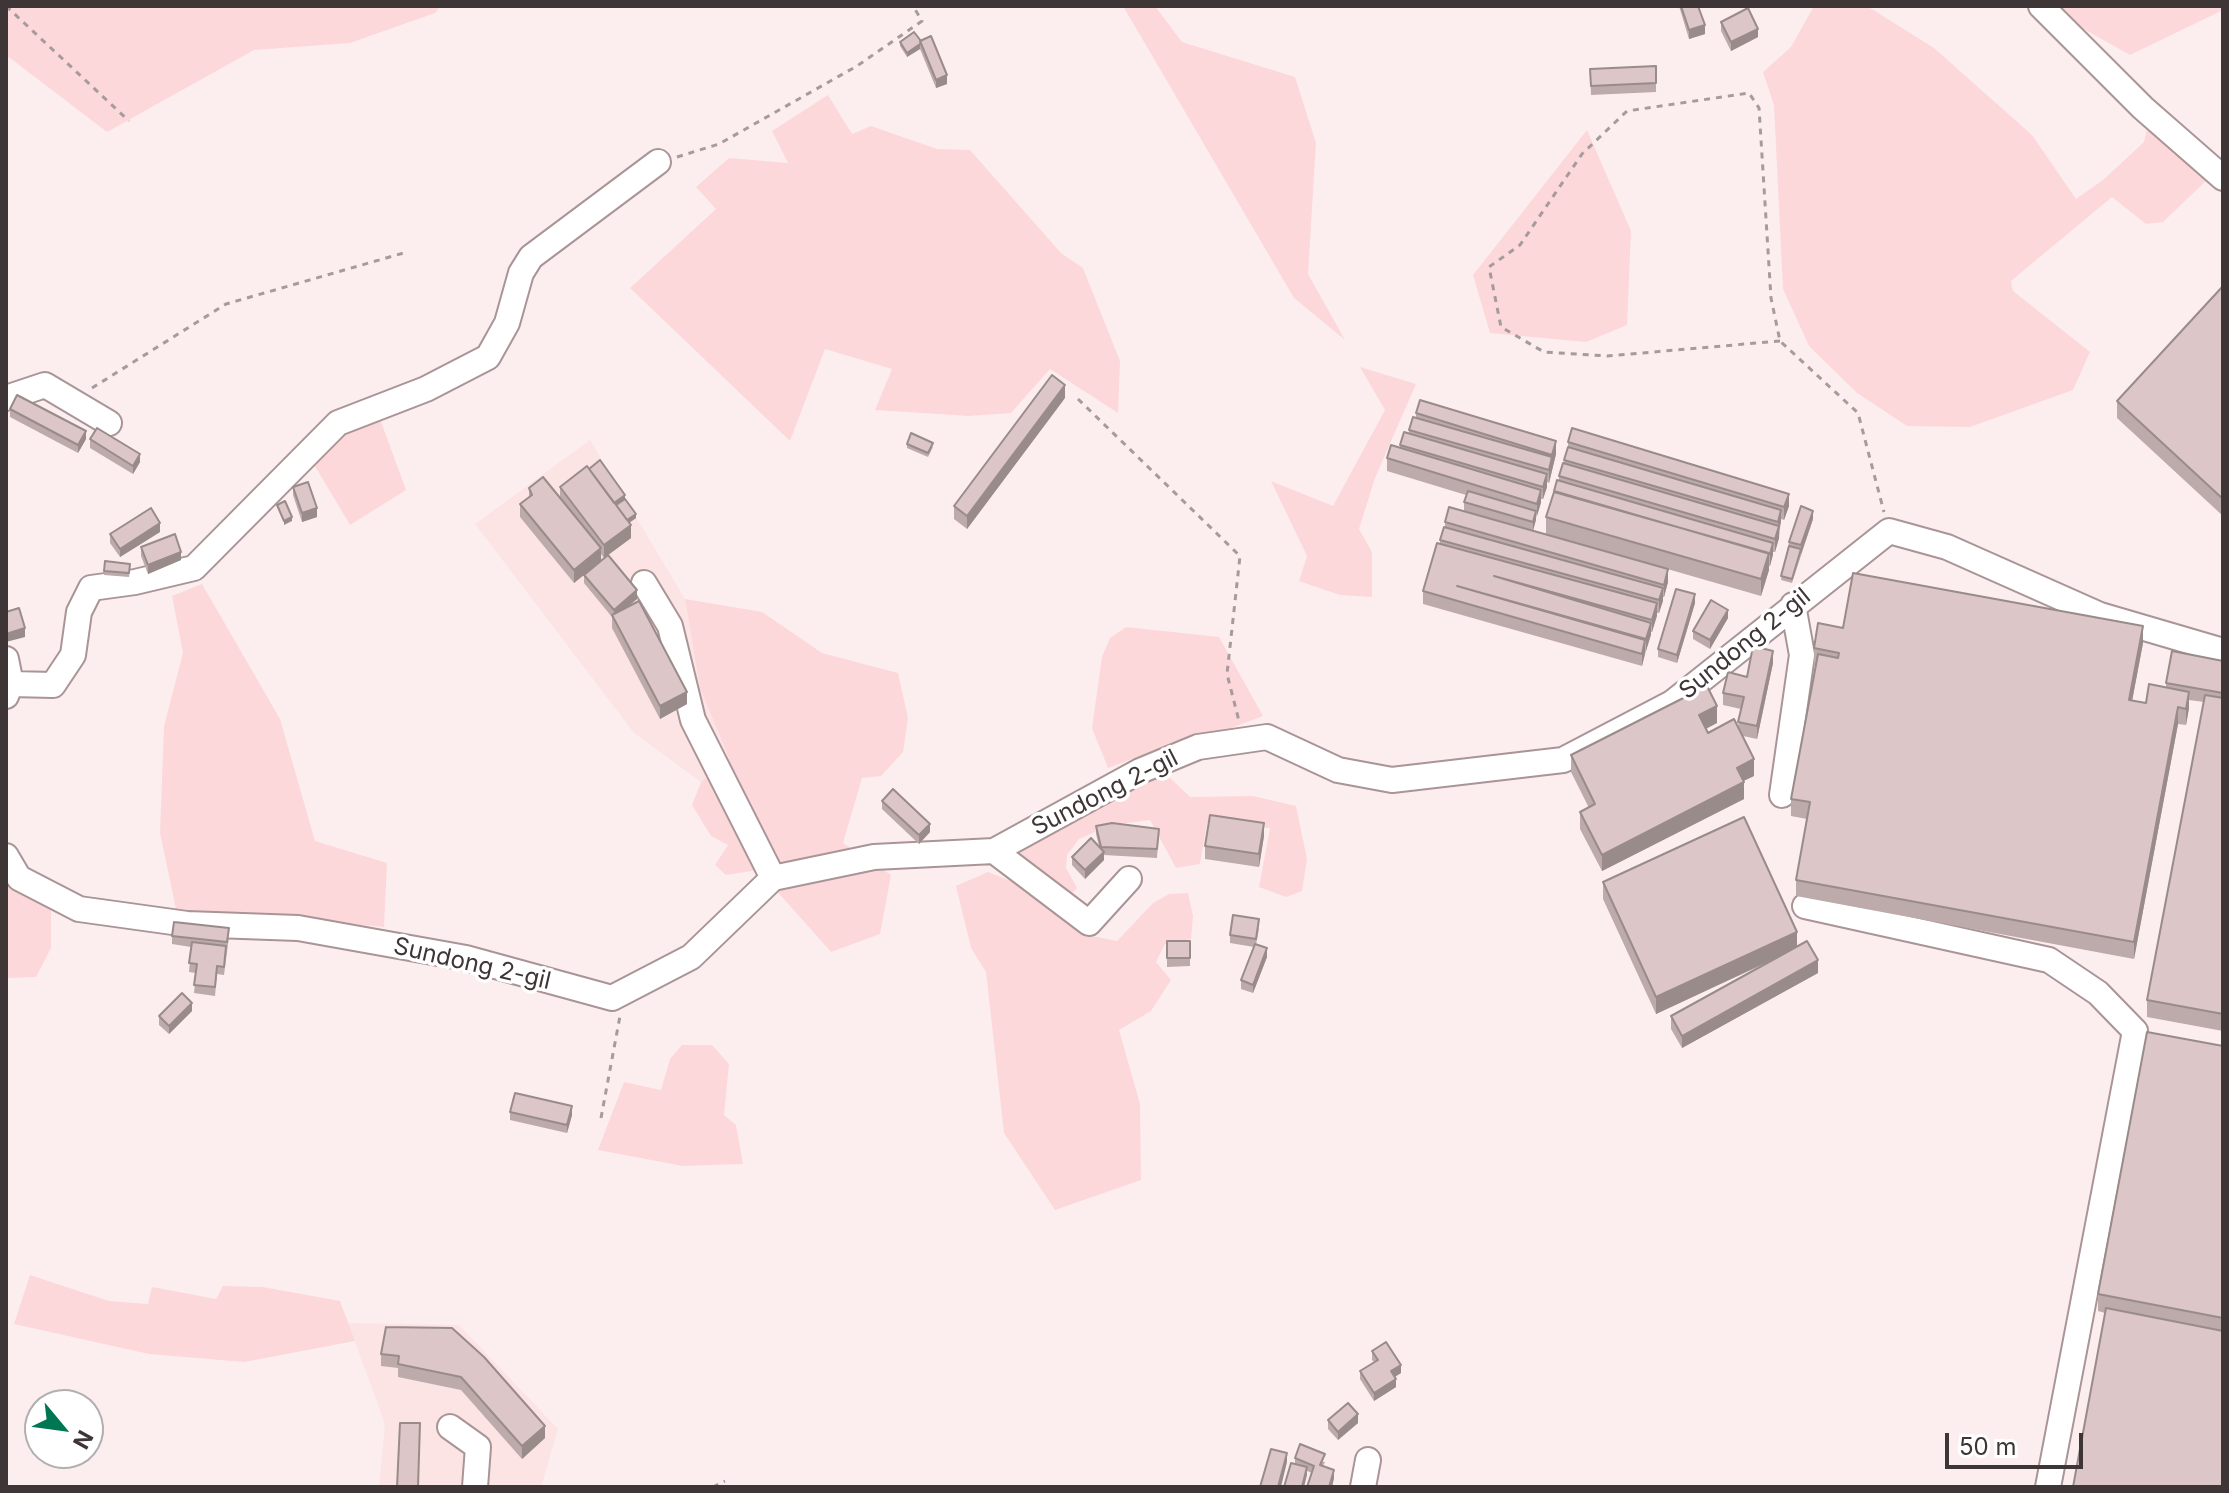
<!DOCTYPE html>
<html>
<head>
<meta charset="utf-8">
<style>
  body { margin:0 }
  #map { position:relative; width:2229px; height:1493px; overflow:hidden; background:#fceeef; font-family:Inter,sans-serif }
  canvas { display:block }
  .frame { position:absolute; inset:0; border:8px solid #3e3636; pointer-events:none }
  .north { position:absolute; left:24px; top:1389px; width:80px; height:80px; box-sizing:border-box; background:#fff; border:2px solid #b2afaf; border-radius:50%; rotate:119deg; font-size:22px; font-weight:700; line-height:32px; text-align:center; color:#3e3636 }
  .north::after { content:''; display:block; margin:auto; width:28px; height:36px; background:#007753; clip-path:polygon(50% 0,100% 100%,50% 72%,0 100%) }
  .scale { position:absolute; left:1945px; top:1433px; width:138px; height:36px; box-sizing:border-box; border:4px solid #3e3636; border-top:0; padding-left:10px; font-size:24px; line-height:28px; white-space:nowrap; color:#3e3636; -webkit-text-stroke:6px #fff; paint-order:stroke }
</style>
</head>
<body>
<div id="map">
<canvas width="2229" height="1493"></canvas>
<div class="frame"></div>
<div class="north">N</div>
<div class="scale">50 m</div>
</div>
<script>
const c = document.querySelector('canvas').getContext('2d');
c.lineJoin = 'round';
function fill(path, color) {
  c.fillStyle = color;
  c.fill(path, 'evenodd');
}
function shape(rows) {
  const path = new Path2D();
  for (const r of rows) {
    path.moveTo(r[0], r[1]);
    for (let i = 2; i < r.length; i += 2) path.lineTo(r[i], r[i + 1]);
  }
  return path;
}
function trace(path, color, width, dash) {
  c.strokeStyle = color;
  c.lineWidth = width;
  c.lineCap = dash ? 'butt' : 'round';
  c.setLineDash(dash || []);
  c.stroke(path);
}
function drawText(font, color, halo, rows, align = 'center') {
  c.font = font + ' Inter,sans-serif';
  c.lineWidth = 7;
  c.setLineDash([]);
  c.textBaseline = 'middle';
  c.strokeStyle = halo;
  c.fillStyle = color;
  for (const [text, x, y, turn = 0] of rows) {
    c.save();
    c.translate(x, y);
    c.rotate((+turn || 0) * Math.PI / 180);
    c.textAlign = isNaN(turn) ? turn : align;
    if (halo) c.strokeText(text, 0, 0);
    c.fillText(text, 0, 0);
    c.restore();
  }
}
fill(shape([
  [590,440,685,599,700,688,729,760,701,782,634,733,475,524],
  [348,1323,459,1325,558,1429,541,1487,379,1487,385,1424]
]), '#fce3e4');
fill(shape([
  [6,6,441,6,435,13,350,43,254,50,107,132,6,55],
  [1123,6,1155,6,1182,42,1295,77,1316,143,1308,274,1345,340,1294,298],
  [1814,6,1867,6,1934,48,2032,135,2076,199,2103,180,2144,142,2147,129,2210,177,2163,222,2146,224,2112,197,2011,281,2013,291,2090,352,2073,390,1970,427,1907,426,1857,393,1809,346,1783,289,1774,105,1763,72,1791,47],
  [2056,6,2223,6,2223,10,2130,55,2082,28],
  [828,95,852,134,871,126,937,149,970,150,1061,253,1083,268,1120,361,1118,413,1050,369,1011,413,969,416,875,410,892,369,825,349,790,441,630,288,716,209,696,187,729,158,788,163,772,131],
  [1587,130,1631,231,1627,325,1586,342,1490,333,1473,275],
  [1360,367,1416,384,1375,478,1359,529,1372,552,1372,597,1340,595,1299,581,1307,556,1271,481,1333,506,1385,410],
  [380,419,406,490,350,525,313,463,337,438],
  [202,584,280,719,315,841,387,863,384,927,176,909,160,833,164,726,183,653,172,596],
  [685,599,762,612,822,653,898,673,908,718,903,752,881,776,862,778,843,843,891,875,880,934,831,952,758,870,726,875,715,865,728,845,711,836,692,805,701,782,729,759,700,688],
  [1126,627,1219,637,1263,716,1226,730,1191,737,1108,768,1092,728,1102,657,1110,638],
  [1164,772,1190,797,1253,796,1296,806,1307,859,1302,891,1286,897,1259,887,1270,828,1207,823,1200,864,1176,868,1150,820,1111,825,1079,839,1067,855,1066,868,1077,888,1068,897,1019,859,1023,847,1126,787],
  [988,872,1028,888,1092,936,1117,941,1153,903,1169,894,1188,893,1193,916,1191,939,1165,944,1156,962,1171,980,1151,1011,1119,1030,1140,1104,1141,1180,1055,1210,1004,1133,986,972,971,948,956,886],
  [6,875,51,906,51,948,36,977,6,978],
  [682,1045,712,1045,729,1064,724,1115,736,1125,743,1164,683,1166,598,1150,624,1082,661,1090,670,1059],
  [30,1275,109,1301,148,1304,152,1287,216,1299,223,1286,263,1287,340,1301,355,1341,244,1362,149,1354,14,1324]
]), '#fdd8da');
const minor = shape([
  [2041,6,2143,108,2223,178],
  [6,398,45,385,109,423],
  [644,583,670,626,693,720,773,878],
  [6,659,11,684,6,696],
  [11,684,53,685,73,655,79,612,91,588,135,582,194,568,338,423,426,389,488,357,507,323,521,273,531,257,658,162],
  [1782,795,1802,655,1793,605],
  [994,851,1089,923,1129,879],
  [6,856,19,878,79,909,187,924,298,928,466,958,612,998,691,957,773,878,874,857,994,851,1140,771,1198,747,1267,737,1338,770,1392,780,1563,760,1672,703,1889,531,1947,547,2100,615,2223,651],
  [1805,906,2049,960,2098,993,2135,1031,2048,1487],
  [450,1427,478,1447,475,1487],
  [1363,1487,1368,1460]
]);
trace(minor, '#a99496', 28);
trace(shape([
  [6,6,129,121],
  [677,157,719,144,857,66,922,21,913,6],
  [1780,341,1607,356,1544,352,1501,327,1489,267,1520,245,1582,154,1627,111,1749,93,1759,108,1771,298,1780,341,1858,413,1884,512],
  [92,388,226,304,407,252],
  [1078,399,1240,556,1227,674,1239,721],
  [601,1118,620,1016],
  [713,1487,725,1481]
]), '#a69b9b', 3, [6, 6]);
trace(minor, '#fff', 24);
fill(shape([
  [1679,6,1698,6,1705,34,1689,39],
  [1721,22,1758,37,1731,51,1721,31],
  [914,32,947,84,936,88,920,49,907,57,900,46,900,42],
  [1656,66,1656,92,1591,95,1590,69],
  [2223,286,2223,516,2117,418,2117,401],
  [1065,398,967,529,954,519,954,506],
  [10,409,86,439,78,453,10,417],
  [1416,413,1556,454,1549,483,1547,482,1547,487,1543,499,1541,499,1533,530,1668,582,1664,597,1663,597,1659,613,1657,613,1652,632,1651,632,1642,666,1423,604,1423,591,1440,544,1440,540,1445,527,1445,522,1464,510,1464,502,1466,495,1387,471,1387,458,1400,448,1400,445,1409,434,1409,430,1416,418],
  [90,439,140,462,133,474,90,448],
  [1568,442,1789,506,1784,520,1781,519,1779,538,1775,552,1773,552,1770,566,1769,566,1769,570,1761,596,1546,534,1546,517,1559,481,1559,476,1568,448],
  [907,444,933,447,928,457,907,448],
  [589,469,625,499,636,518,629,523,631,538,604,558,601,554,601,561,574,583,520,517,520,504,529,497,529,488,560,498,560,487],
  [293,487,317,517,302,522,293,495],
  [1813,519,1792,583,1781,580,1789,542],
  [160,532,120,557,110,543,110,534],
  [141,547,181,560,148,574,141,556],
  [105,561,130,568,129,577,104,575],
  [584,575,637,599,626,608,687,704,660,719,612,628,612,617,584,583],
  [1695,603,1677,663,1658,657,1658,649],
  [1728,618,1710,649,1693,639,1693,631],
  [1843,628,2143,643,2132,701,2146,703,2166,687,2166,683,2223,661,2223,1031,2147,1017,2147,1000,2204,702,2189,700,2189,708,2186,725,2178,724,2134,959,1796,896,1796,880,1807,819,1791,816,1791,799,1816,666,1814,665,1814,648],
  [1773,663,1757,739,1743,736,1754,776,1743,781,1744,799,1602,871,1580,829,1580,812,1589,808,1571,772,1571,755,1717,723,1706,729,1708,733,1738,727,1741,709,1723,705,1723,693,1747,677],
  [882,801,930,832,919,844,882,809],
  [1096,826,1159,829,1157,858,1104,855,1104,860,1085,879,1072,865,1072,857,1099,846,1096,834],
  [1264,836,1259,867,1205,859,1205,846],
  [1603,882,1797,947,1818,973,1682,1048,1671,1029,1671,1016,1777,958,1656,1014,1603,899],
  [1259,928,1256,945,1267,957,1253,993,1241,989,1241,980,1254,947,1230,943,1230,935],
  [172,936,229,937,224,975,217,974,215,996,194,993,196,973,189,972,191,947,172,944],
  [1167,941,1190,941,1190,966,1167,967],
  [192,1011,169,1034,159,1025,159,1016],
  [2223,1046,2223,1487,2105,1313,2098,1311,2098,1294],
  [510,1112,572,1115,567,1133,510,1120],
  [452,1328,545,1438,522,1459,461,1390,398,1377,398,1368,381,1366,381,1354],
  [1372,1351,1401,1373,1395,1377,1396,1387,1374,1401,1360,1379,1360,1371,1374,1362,1372,1360],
  [1328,1420,1358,1423,1338,1440,1328,1429],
  [1295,1458,1325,1462,1323,1466,1334,1478,1332,1487,1307,1487,1312,1473,1307,1471,1307,1475,1295,1464]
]), '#bdaaab');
fill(shape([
  [1705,25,1705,34,1689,39,1689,30],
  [1758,29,1758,37,1731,51,1731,42],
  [920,44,920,49,907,57,907,53],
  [947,75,947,84,936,88,936,80],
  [1065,385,1065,398,967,529,967,516],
  [86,431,86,439,78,453,78,445],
  [1556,441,1556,454,1549,483,1549,470],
  [140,454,140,462,133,474,133,466],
  [1547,474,1547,487,1543,499,1543,487],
  [1541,490,1541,503,1537,516,1537,504],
  [1789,494,1789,506,1784,520,1784,507],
  [625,495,625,503,615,511,612,504],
  [317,508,317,517,302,522,302,513],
  [1781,510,1781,522,1779,530,1779,538,1775,552,1775,539,1778,531,1778,522],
  [1536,511,1536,520,1533,531,1533,522],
  [1813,511,1813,519,1801,554,1801,545],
  [636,514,636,518,623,527,623,523],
  [292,517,292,521,284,525,284,521],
  [160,523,160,532,120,557,120,549],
  [631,525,631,538,604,558,604,545],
  [1773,543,1773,555,1770,566,1770,554],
  [601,548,601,561,574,583,574,570],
  [181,552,181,560,148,574,148,565],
  [1769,553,1769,570,1761,596,1761,579],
  [1668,569,1668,582,1664,597,1664,585],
  [1663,588,1663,601,1659,613,1659,600],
  [637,590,637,599,614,618,614,610],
  [1695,594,1695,603,1677,663,1677,655],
  [1657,603,1657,616,1652,632,1652,620],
  [1728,610,1728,618,1710,649,1710,640],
  [1651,623,1651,635,1646,651,1646,639],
  [2143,626,2143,643,2129,717,2129,700],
  [25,628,25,637,6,642,6,634],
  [1645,640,1645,653,1642,666,1642,654],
  [1773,651,1773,663,1757,739,1757,726],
  [687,692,687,704,660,719,660,706],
  [2189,692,2189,708,2186,725,2186,709],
  [1717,706,1717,723,1699,732,1699,715],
  [2178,707,2178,724,2134,959,2134,942],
  [1754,759,1754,776,1737,784,1737,768],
  [1744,782,1744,799,1602,871,1602,855],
  [1264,823,1264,836,1259,867,1259,854],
  [930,824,930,832,919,844,919,835],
  [1104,852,1104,860,1085,879,1085,870],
  [1797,932,1797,948,1656,1014,1656,997],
  [1267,948,1267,957,1253,993,1253,985],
  [1818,960,1818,973,1682,1048,1682,1036],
  [192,1003,192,1011,169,1034,169,1026],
  [572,1106,572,1115,567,1133,567,1125],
  [1401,1365,1401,1373,1391,1379,1391,1371],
  [1396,1379,1396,1387,1374,1401,1374,1393],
  [1358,1414,1358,1423,1338,1440,1338,1432],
  [545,1426,545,1438,522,1459,522,1446],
  [1287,1453,1287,1462,1281,1487,1278,1487],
  [1307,1467,1307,1475,1304,1487,1302,1487],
  [1334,1470,1334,1478,1332,1487,1329,1487]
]), '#9a8b8b');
const building = shape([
  [1681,6,1698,6,1705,25,1689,30,1681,6],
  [1748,8,1758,29,1731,42,1721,22,1748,8],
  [914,32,921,41,920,44,907,53,900,42,914,32],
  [931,36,947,75,936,80,920,41,931,36],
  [1656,66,1656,83,1591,86,1590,69,1656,66],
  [2223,286,2223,499,2117,401,2223,286],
  [1052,375,1065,385,967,516,954,506,1052,375],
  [17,395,86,431,78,445,10,409,17,395],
  [1420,400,1556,441,1552,455,1416,413,1420,400],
  [1413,417,1552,457,1549,470,1409,430,1413,417],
  [97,428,140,454,133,466,90,439,97,428],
  [1572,428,1789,494,1784,507,1568,442,1572,428],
  [1404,432,1547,474,1543,487,1400,445,1404,432],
  [911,433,933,443,928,453,907,444,911,433],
  [1391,445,1541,490,1537,504,1387,458,1391,445],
  [1568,447,1781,510,1778,522,1564,460,1568,447],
  [600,460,625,495,614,503,589,469,600,460],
  [1563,463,1779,526,1775,539,1559,476,1563,463],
  [587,466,631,525,604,545,560,487,587,466],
  [543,477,601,548,574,570,520,504,532,495,529,488,543,477],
  [1557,480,1773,543,1770,554,1554,491,1557,480],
  [308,482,317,508,302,513,293,487,308,482],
  [1468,491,1536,511,1533,522,1464,502,1468,491],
  [1554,492,1769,553,1761,579,1546,517,1554,492],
  [625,499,636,514,627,520,616,505,625,499],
  [285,501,292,517,284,521,277,505,285,501],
  [1801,506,1813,511,1801,545,1789,542,1801,506],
  [1449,507,1668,569,1664,585,1445,522,1449,507],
  [151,508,160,523,120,549,110,534,151,508],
  [1444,527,1663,588,1659,600,1440,540,1444,527],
  [175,534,181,552,148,565,141,547,175,534],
  [1437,543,1657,603,1652,620,1494,576,1651,623,1646,639,1457,586,1645,640,1642,654,1423,591,1437,543],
  [1789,546,1801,549,1792,579,1781,576,1789,546],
  [608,555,637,590,614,610,584,575,608,555],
  [105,561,130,564,129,573,104,571,105,561],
  [1853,573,2143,626,2129,700,2146,703,2149,684,2189,692,2186,709,2178,707,2134,942,1796,880,1810,802,1791,799,1818,654,1838,658,1839,653,1814,648,1818,623,1843,628,1853,573],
  [1676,589,1695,594,1677,655,1658,649,1676,589],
  [1711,600,1728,610,1710,640,1693,631,1711,600],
  [639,601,687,692,660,706,612,615,639,601],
  [19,608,25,628,6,634,6,612,19,608],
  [1753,646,1773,651,1757,726,1738,722,1744,697,1723,693,1728,672,1747,677,1753,646],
  [2172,651,2223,661,2223,693,2166,683,2172,651],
  [1707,686,1717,706,1699,715,1708,733,1734,719,1754,759,1737,768,1744,782,1602,855,1580,812,1595,804,1571,755,1707,686],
  [2205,695,2223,698,2223,1014,2147,1000,2205,695],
  [893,789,930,824,919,835,882,801,893,789],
  [1210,815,1264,823,1259,854,1205,846,1210,815],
  [1744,817,1797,932,1656,997,1603,882,1744,817],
  [1112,823,1159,829,1157,849,1101,847,1096,826,1112,823],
  [1091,838,1104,852,1085,870,1072,857,1091,838],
  [1233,915,1259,919,1256,939,1230,935,1233,915],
  [174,922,229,928,227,942,172,936,174,922],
  [1167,941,1190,941,1190,958,1167,958,1167,941],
  [1807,941,1818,960,1682,1036,1671,1016,1807,941],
  [192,942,226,946,224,967,217,966,215,987,194,985,197,964,189,963,192,942],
  [1255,944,1267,948,1253,985,1241,980,1255,944],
  [182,993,192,1003,169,1026,159,1016,182,993],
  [2147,1032,2223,1046,2223,1318,2098,1294,2147,1032],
  [515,1093,572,1106,567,1125,510,1112,515,1093],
  [2106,1308,2223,1331,2223,1487,2073,1487,2106,1308],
  [386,1327,452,1328,484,1357,545,1426,522,1446,461,1377,398,1364,399,1356,381,1354,386,1327],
  [1386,1342,1401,1365,1391,1371,1396,1379,1374,1393,1360,1371,1378,1360,1372,1351,1386,1342],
  [1348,1403,1358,1414,1338,1432,1328,1420,1348,1403],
  [400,1423,420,1423,418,1487,397,1487,400,1423],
  [1300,1444,1325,1454,1320,1465,1334,1470,1329,1487,1307,1487,1314,1466,1295,1458,1300,1444],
  [1271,1449,1287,1453,1278,1487,1260,1487,1271,1449],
  [1291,1463,1307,1467,1302,1487,1284,1487,1291,1463]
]);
fill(building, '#dcc6c7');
trace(building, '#9a8b8b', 2);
drawText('24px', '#3e3636', '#fff', [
  ["Sundong 2-gil",1745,644,-39],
  ["Sundong 2-gil",1105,793,-27],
  ["Sundong 2-gil",472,964,13]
]);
</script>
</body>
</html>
